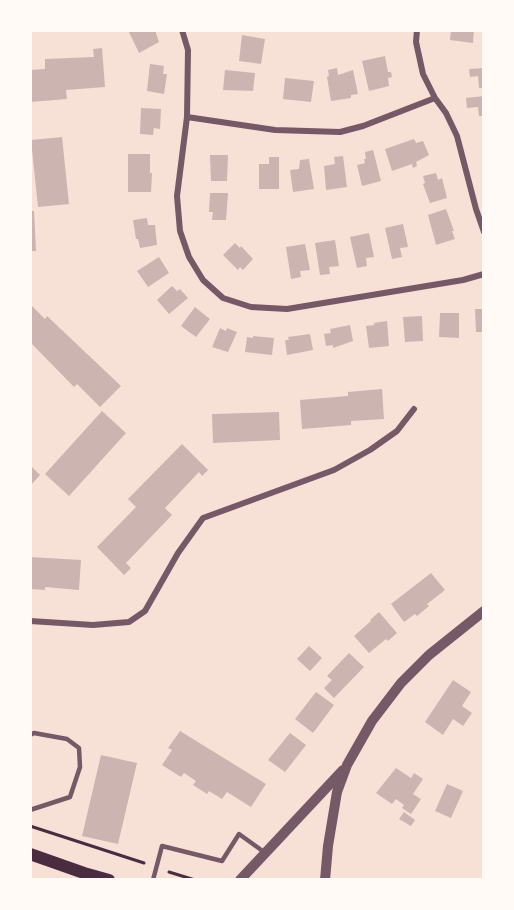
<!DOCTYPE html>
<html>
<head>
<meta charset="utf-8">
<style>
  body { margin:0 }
  #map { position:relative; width:514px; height:910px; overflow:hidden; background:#f7e1d7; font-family:"Libre Baskerville",serif }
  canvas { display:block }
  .frame { position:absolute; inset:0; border:32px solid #fffaf5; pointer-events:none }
</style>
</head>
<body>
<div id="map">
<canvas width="514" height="910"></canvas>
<div class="frame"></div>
</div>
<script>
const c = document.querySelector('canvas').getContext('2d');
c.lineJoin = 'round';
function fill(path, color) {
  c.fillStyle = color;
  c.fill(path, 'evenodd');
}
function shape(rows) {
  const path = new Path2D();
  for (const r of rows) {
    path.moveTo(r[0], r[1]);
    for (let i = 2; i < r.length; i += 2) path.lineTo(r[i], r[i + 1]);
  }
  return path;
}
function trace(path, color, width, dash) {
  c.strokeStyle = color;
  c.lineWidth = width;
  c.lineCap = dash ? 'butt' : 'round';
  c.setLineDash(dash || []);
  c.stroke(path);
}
fill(shape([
  [128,30,155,30,159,42,139,53],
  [451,30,474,30,473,43,450,40],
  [242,35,265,39,261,64,239,61],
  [102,48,105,87,66,90,67,99,30,102,30,70,45,69,45,59,94,57,93,49],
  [385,56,388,72,391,72,392,77,388,78,389,86,369,91,362,61],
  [150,64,164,66,163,74,167,74,164,94,147,91],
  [337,68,338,75,353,70,358,94,351,95,351,98,331,101,327,77,329,76,328,70],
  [484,68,484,88,479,88,478,76,470,77,469,69],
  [225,70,255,73,253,91,223,90],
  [285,78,314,81,311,102,283,99],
  [484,96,484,116,479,116,478,107,467,108,466,98],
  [141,108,161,109,160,129,154,128,153,135,140,134],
  [62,137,69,204,38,207,31,140],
  [414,139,416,143,423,141,429,155,416,162,417,166,413,168,412,164,392,171,385,149],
  [373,150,381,181,362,186,357,165,365,163,364,159,366,159,365,152],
  [128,154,150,154,150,173,152,173,151,192,128,192],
  [210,155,228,155,227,181,211,181],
  [343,156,347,187,326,190,324,166,335,164,334,157],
  [269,157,279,157,279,189,259,189,259,164,269,164],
  [309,159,314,189,293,192,290,170,299,169,300,160],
  [436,173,438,180,442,178,447,198,430,203,423,184,425,183,423,176],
  [210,193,228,193,226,220,212,220,213,212,209,212],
  [446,209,454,231,452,231,455,239,436,245,428,215],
  [30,211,34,211,36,251,30,251],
  [147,218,148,225,155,225,157,245,140,248,138,239,136,239,133,220],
  [403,224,408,247,400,248,402,257,392,259,385,228],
  [369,233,374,257,366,258,367,266,357,268,350,237],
  [335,240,339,266,329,267,330,274,320,275,315,243],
  [235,243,240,248,241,246,253,259,243,270,240,267,238,270,223,255],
  [305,244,310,270,300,271,301,277,291,279,286,247],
  [159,257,169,273,148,287,137,271],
  [172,286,177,291,180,289,188,298,169,314,157,300],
  [30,304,45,319,47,316,121,386,100,407,77,384,74,387,30,342],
  [195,307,210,319,196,337,181,326],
  [475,309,484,309,484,332,476,332],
  [440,313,459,313,459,338,439,337],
  [422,316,423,341,405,342,403,317],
  [387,321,389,346,369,348,366,326,374,325,374,323],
  [350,325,353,341,333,348,333,345,326,346,324,334,331,333,330,329],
  [220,328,226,331,227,328,237,332,228,352,212,347],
  [310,334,313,350,287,355,285,340,289,340,288,337],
  [253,336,274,338,272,355,245,352,247,337,253,338],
  [382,389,384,419,351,421,351,425,302,429,300,400,348,396,348,392],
  [102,411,126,433,69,496,45,474],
  [279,412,280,440,213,443,212,414],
  [182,444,208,470,202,476,199,472,165,508,172,515,126,563,131,568,124,575,97,547,136,507,128,499],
  [30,465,40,475,30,486],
  [30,557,81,560,79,590,45,587,45,590,30,589],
  [431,573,445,590,427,604,429,606,417,616,415,614,404,622,391,604],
  [379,612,397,633,388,641,386,639,369,653,354,636,371,621,370,620],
  [309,646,322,658,310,671,297,659],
  [349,653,364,667,334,698,324,688,332,680,327,676],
  [453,680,471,692,462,706,472,713,463,726,453,719,443,735,425,722],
  [316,692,334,705,313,733,295,719],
  [180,731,266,784,251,807,227,792,222,799,209,791,207,794,193,785,196,781,184,773,181,777,162,765,172,750,168,748],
  [290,733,306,745,285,772,268,760],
  [101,755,137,763,118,844,82,836],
  [396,768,411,778,414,773,423,779,413,794,421,799,411,814,402,808,404,805,396,799,392,804,376,793],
  [447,784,463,791,451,818,435,811],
  [404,812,415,820,411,826,399,819]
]), '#ccb4b1');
trace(shape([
  [30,826,144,863],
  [169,872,195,880]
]), '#4a2c40', 3);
trace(shape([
  [30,735,34,733,67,739,79,748,80,767,70,797,30,810],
  [153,880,162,846,222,861,239,834,264,852]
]), '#755966', 4.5);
trace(shape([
  [182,30,188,50,187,117,177,196,180,231,189,257,203,280,223,298,251,307,287,309,463,280,484,274],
  [417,30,416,42,423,74,435,98,446,113,457,136,476,209,484,232],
  [187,117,275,130,340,132,363,126,435,98],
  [30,621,93,625,129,622,145,611,178,553,203,518,334,470,370,450,397,431,414,409]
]), '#755966', 6);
trace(shape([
  [240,880,343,770],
  [325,880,328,846,337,792,347,765,372,721,401,683,429,655,484,611]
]), '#755966', 10);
trace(shape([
  [30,854,84,873,109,880]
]), '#4a2c40', 12);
</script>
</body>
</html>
